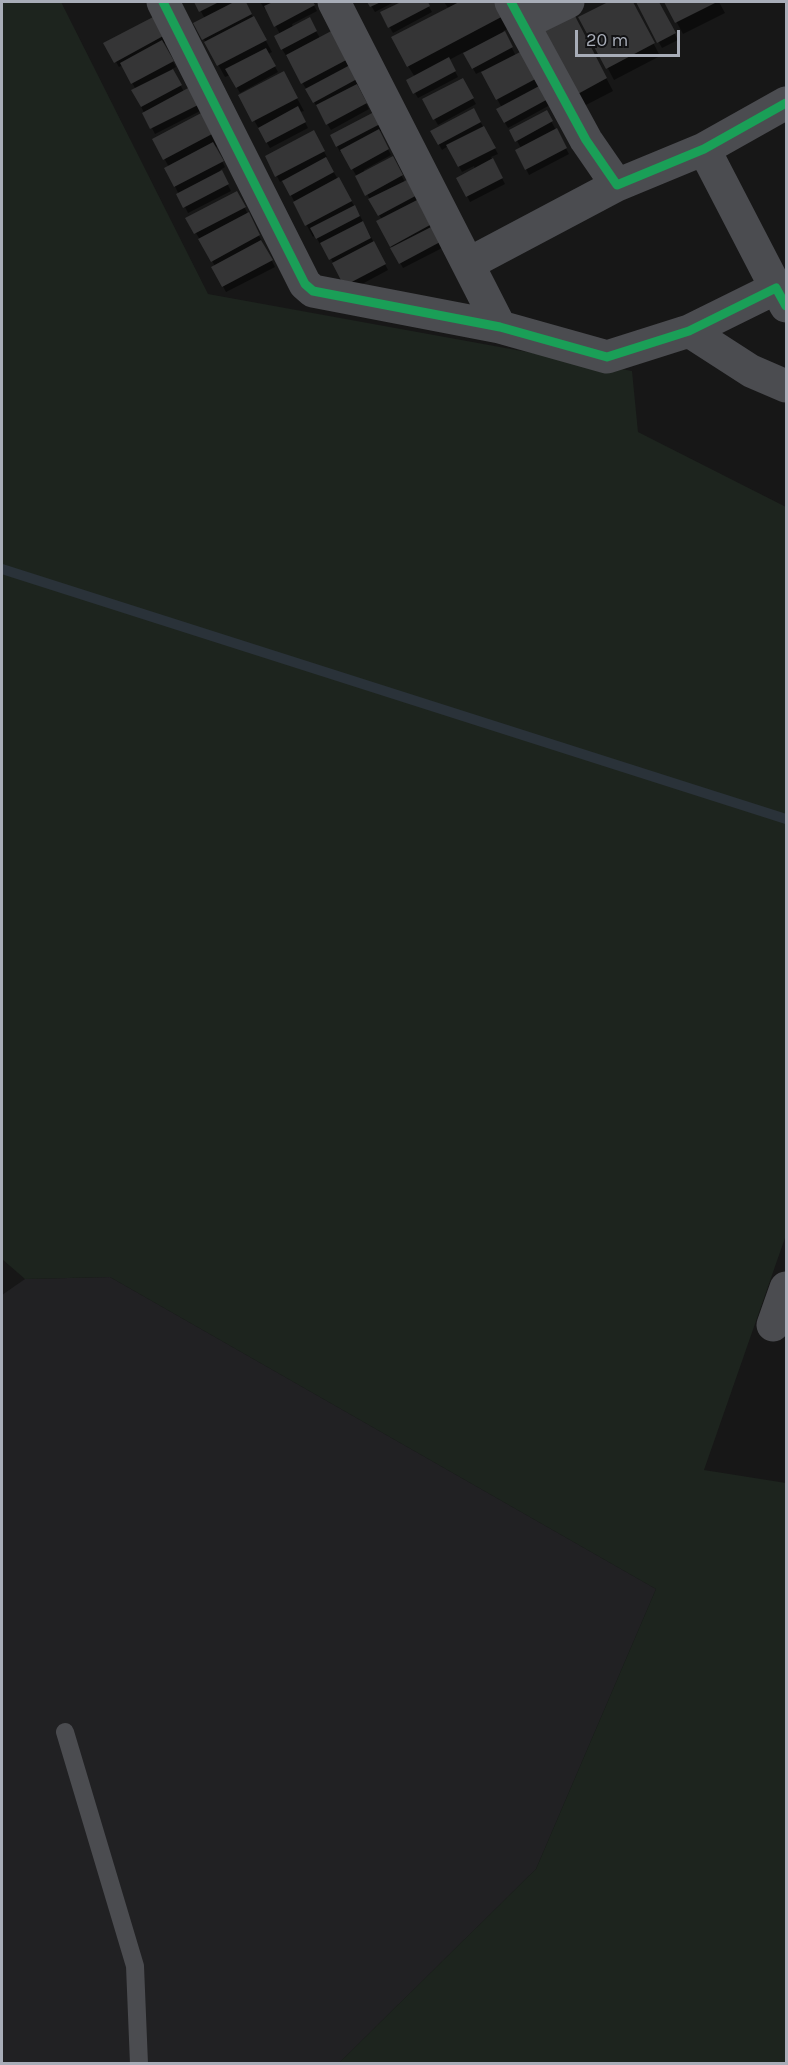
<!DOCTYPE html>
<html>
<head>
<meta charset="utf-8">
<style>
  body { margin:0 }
  #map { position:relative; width:788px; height:2065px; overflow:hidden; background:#171717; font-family:Karla,sans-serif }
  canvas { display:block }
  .frame { position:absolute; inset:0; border:3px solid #a8adb8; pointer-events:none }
  .scale { position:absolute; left:575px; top:30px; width:105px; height:27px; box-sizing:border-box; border:3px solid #a8adb8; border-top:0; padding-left:8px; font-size:18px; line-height:21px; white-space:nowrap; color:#a8adb8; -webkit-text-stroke:4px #111113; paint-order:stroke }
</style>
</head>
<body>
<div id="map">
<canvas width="788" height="2065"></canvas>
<div class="frame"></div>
<div class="scale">20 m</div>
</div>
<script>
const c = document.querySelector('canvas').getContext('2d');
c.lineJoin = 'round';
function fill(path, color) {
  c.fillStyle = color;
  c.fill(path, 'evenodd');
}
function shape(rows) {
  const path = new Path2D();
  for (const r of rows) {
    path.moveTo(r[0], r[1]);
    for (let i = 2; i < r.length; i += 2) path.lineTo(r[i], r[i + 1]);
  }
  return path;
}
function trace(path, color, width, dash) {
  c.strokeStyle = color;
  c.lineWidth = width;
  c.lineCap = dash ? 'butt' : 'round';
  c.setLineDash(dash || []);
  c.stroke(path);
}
fill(shape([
  [110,1277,656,1589,536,1869,339,2063,2,2064,2,1295,25,1279]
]), '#212123');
fill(shape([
  [2,2,61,2,208,294,632,371,638,432,786,507,786,1235,704,1470,786,1483,786,2063,339,2063,536,1869,656,1589,110,1277,25,1279,2,1259]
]), '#1d241e');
fill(shape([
  [196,2,248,2,245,3,272,52,268,54,278,72,240,93,230,75,225,77,195,23,205,19],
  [260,2,312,2,317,11,292,24,293,27,309,19,320,38,334,31,359,85,357,87,369,109,331,130,282,49,280,34,266,8,265,9],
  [369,2,394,2,375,12],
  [404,2,426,2,432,12,393,33,382,13],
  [444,2,499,2,512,27,503,31,516,56,526,51,550,105,508,128,498,110,502,108,482,71,476,74,464,52,449,60,458,77,418,98,408,81,415,77,408,66,449,9],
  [612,2,632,2,660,56,614,80,581,17],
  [637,2,658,2,678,40,662,48],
  [666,2,719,2,725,13,683,34],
  [154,18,167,42,163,44,176,67,172,69,184,92,202,110,155,134,133,91,136,90,123,65,119,67,105,43],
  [580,28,613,91,584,106,577,95],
  [283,73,304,111,300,112,308,128,270,148,240,96],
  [462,80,476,104,438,125,424,100],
  [474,110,498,154,491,157,505,184,470,202,458,178,475,169,474,166,462,172,448,146,442,150,432,132],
  [546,112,569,154,529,175,517,151,521,148,511,130],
  [375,113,384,129,379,132,391,155,364,170,365,173,392,158,405,182,423,199,417,203,444,247,403,268,378,222,382,220,342,151,340,152,332,136],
  [202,114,220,146,215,147,225,167,220,170,231,191,188,213,166,168,169,167,154,140],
  [313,132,327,157,325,158,358,212,388,270,349,291,322,243,320,244,315,235,313,237,283,180,280,182,267,157],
  [237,193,275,267,226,292,213,267,215,266,188,219]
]), '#0007');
trace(shape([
  [2,569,786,819]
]), '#2a3239', 10);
fill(shape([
  [194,2,219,2,199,12],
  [234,2,246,2,252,14,202,40,193,23],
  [273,2,313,2,315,5,274,27,264,6],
  [367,2,381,2,370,7],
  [401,2,428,2,430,6,388,28,380,12],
  [459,2,500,2,507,14,407,67,391,37],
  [608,2,633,2,655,43,606,69,578,17],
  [636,2,659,2,676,33,657,43],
  [664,2,717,2,675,23],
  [574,14,607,78,576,95,542,30],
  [155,16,165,35,114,63,103,43],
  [254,16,267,40,217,66,204,42],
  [310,17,317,31,281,50,274,36],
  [335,29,350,58,301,84,286,55],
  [505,31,513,47,472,69,463,53],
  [162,40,174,61,131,84,120,63],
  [266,48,276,66,236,88,225,69],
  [526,49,541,76,496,100,481,72],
  [449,57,456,71,413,94,406,80],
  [350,65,357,79,313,103,305,89],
  [173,69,182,85,141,107,131,90],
  [284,71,298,98,252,122,238,95],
  [463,78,474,98,433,120,422,99],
  [357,84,367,103,326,125,316,105],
  [541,85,548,99,504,123,496,109],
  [190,87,200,104,150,129,142,113],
  [298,106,306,122,266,143,258,128],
  [474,108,481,122,438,145,430,131],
  [547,110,553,121,515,142,509,130],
  [376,111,382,123,336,147,330,135],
  [203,112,214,133,163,160,152,139],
  [484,126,496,148,458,167,446,145],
  [557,128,567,148,525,170,515,150],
  [379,129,389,149,351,170,340,150],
  [314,130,325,151,275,177,265,156],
  [213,142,224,161,174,187,164,168],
  [393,156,403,175,365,196,355,176],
  [326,157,334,172,290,196,282,181],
  [493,158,503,178,466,197,456,178],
  [222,170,229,184,183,208,176,194],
  [339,177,352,201,305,226,293,202],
  [413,177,421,193,378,216,368,199],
  [237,191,246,207,194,234,185,218],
  [417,200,430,225,390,247,376,221],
  [355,205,360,216,316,239,310,228],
  [249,212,260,235,211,262,198,239],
  [363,221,371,238,329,260,320,243],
  [433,226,442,241,399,264,390,248],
  [261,240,273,260,222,287,211,267],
  [374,241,386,264,344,286,332,263]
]), '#353536');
trace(shape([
  [65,1732,135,1966,139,2064]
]), '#4b4c50', 18);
trace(shape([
  [163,2,305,284,313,291,500,327,607,357,689,331,776,288,786,306],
  [334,2,500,327],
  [511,2,586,140,617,185,704,149,786,103],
  [523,24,568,2],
  [704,149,776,288],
  [468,264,617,185],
  [689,331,751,371,786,386],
  [773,1325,786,1288]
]), '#4b4c50', 33);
trace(shape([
  [163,2,305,284,313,291,500,327,607,357,689,331,776,288,786,306],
  [511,2,586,140,617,185,704,149,786,103]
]), '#1a9f57', 9);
</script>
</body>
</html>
